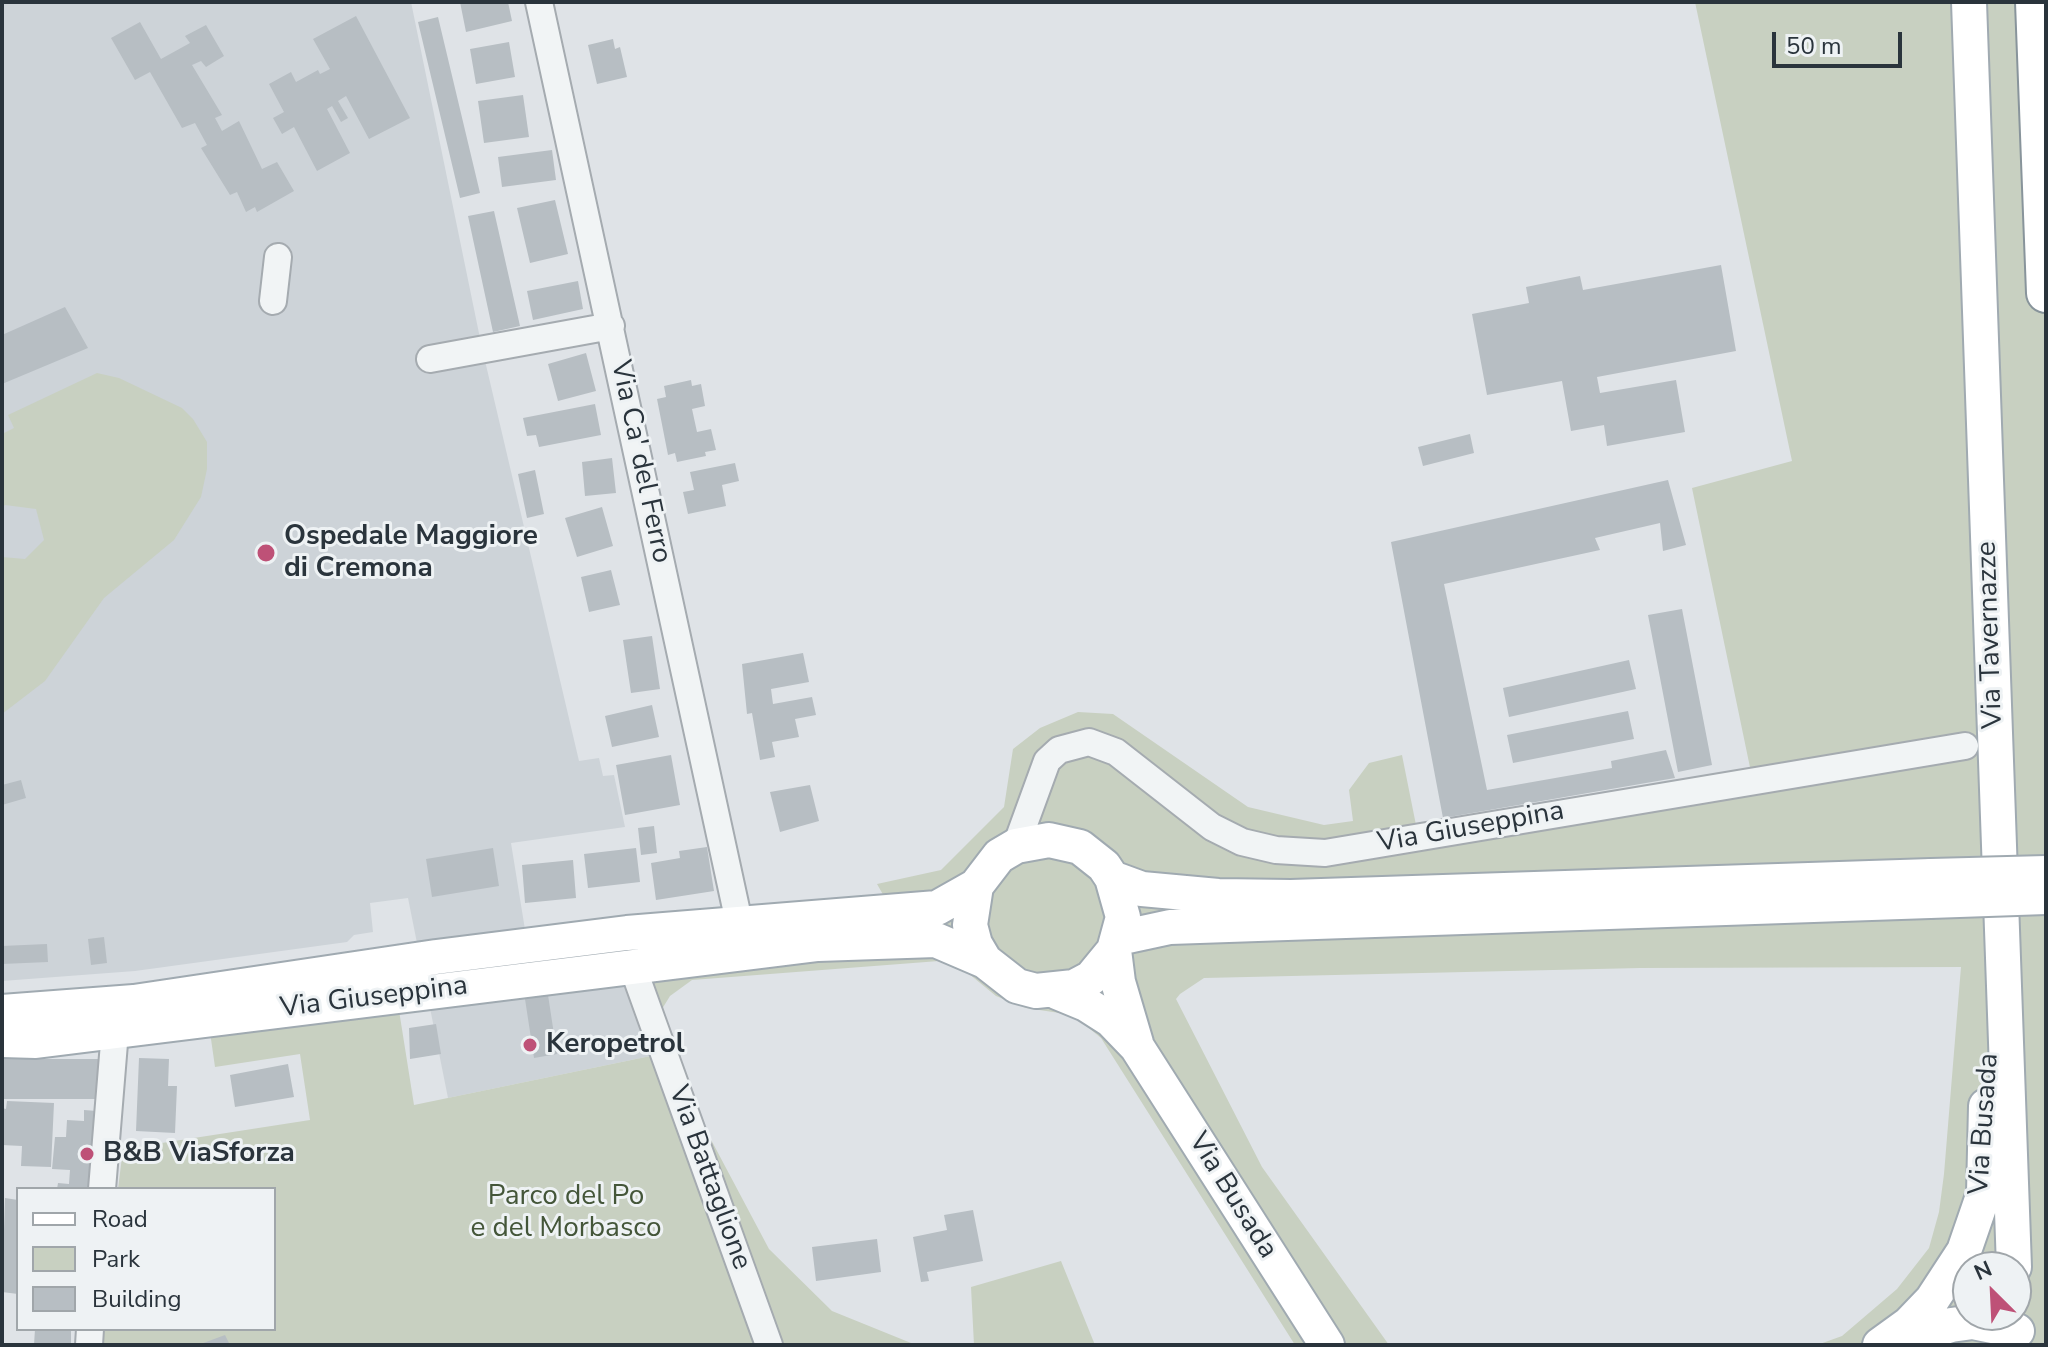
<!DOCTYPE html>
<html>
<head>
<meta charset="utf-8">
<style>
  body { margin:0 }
  #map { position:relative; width:2048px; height:1347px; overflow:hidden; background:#dfe3e7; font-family:"Nunito Sans",sans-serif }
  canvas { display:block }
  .frame { position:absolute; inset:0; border:4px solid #2a343c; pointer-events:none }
  .legend { position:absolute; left:16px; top:1187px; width:260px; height:144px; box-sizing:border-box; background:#eef2f4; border:2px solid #a0a6aa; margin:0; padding:10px 14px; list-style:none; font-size:24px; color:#2a343c }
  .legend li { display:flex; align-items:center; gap:16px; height:40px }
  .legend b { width:40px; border:2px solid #a0a6aa }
  .north { position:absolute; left:1952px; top:1251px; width:80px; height:80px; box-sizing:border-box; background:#eef2f4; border:2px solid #a0a6aa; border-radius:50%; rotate:336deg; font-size:22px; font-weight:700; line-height:32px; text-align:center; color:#2a343c }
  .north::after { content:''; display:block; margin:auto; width:28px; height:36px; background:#be5177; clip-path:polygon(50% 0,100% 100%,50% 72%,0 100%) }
  .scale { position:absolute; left:1772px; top:32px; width:130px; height:36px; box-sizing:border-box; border:4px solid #2a343c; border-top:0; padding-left:10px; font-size:24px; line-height:28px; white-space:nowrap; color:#2a343c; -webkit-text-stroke:6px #eef2f4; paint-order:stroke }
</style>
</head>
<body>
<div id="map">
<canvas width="2048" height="1347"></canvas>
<div class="frame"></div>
<ul class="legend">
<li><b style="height:10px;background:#fff"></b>Road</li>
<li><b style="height:22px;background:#c8d0c1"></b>Park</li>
<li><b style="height:22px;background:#b7bec3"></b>Building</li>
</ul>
<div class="north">N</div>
<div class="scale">50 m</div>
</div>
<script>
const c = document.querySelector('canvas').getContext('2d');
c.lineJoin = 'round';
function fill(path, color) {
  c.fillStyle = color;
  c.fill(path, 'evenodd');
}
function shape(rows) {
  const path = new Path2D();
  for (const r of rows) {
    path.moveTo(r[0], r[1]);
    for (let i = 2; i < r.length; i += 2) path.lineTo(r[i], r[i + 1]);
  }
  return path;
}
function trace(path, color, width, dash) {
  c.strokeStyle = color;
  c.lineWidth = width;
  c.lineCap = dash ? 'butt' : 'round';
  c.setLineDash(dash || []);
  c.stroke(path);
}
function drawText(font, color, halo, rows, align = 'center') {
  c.font = font + ' "Nunito Sans",sans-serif';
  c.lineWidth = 6;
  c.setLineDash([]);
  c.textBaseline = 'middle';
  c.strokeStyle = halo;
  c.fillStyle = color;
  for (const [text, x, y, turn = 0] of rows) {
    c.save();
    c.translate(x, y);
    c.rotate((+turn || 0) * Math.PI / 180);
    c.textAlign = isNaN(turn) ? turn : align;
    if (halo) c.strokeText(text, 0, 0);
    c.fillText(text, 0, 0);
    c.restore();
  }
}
fill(shape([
  [2,2,411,2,482,348,579,761,599,758,603,776,614,775,625,827,511,843,527,942,626,933,665,1053,448,1098,408,898,370,903,373,932,354,935,347,942,135,971,2,981]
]), '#cdd3d8');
fill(shape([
  [1695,2,2046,2,2046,1345,1817,1345,1842,1336,1897,1289,1929,1248,1939,1212,1944,1174,1961,967,1640,968,1204,978,1180,994,1176,999,1262,1167,1389,1345,1295,1345,1101,1038,1073,1015,1026,1008,996,996,952,960,692,980,670,996,654,1022,626,933,893,912,877,884,941,870,1004,807,1013,749,1040,728,1078,712,1113,714,1248,807,1324,825,1353,821,1349,790,1369,763,1402,755,1418,835,1752,777,1692,488,1792,461],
  [1968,1267,2016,1267,2016,1315,1968,1315],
  [97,373,119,378,182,408,193,419,207,442,207,469,201,497,174,540,104,598,45,681,2,714,2,557,25,559,44,540,36,509,5,505,2,508,2,434,14,428,8,415],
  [398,1004,414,1105,665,1053,769,1249,832,1311,916,1345,99,1345,101,1329,274,1329,274,1189,118,1189,123,1149,310,1120,300,1054,215,1067,210,1032],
  [1061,1261,1095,1345,974,1345,971,1287]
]), '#c8d0c1');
fill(shape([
  [460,2,508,2,512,21,466,32],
  [356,16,410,118,369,139,346,96,338,101,348,118,341,122,332,106,327,109,350,153,317,171,294,127,282,134,273,118,284,112,269,84,291,72,296,82,318,70,320,74,330,69,313,39],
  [438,17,480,193,460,198,418,22],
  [140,22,161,59,190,43,185,36,206,25,224,56,206,67,201,61,192,65,222,115,215,118,222,131,239,121,262,169,277,162,294,191,257,212,255,207,246,212,237,192,230,195,201,148,207,145,195,123,182,128,150,72,135,80,111,38],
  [613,39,615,49,620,47,627,77,597,84,588,45],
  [509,42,515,77,476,84,470,49],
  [523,95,529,137,484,143,478,101],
  [552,150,556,180,502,187,498,157],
  [555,200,568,254,530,263,517,208],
  [494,211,520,326,493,332,468,216],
  [1721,265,1736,351,1597,377,1600,393,1676,380,1685,432,1607,446,1604,425,1571,431,1562,381,1487,395,1472,314,1529,303,1526,287,1580,276,1583,290],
  [578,281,583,309,533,320,527,291],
  [65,307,88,348,2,384,2,335],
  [586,353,596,391,558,401,548,364],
  [691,380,692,386,701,384,705,406,692,409,697,432,711,429,716,450,705,452,706,456,677,462,675,453,668,455,657,399,666,397,664,386],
  [595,404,601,435,539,447,536,435,527,436,523,418],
  [1470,434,1474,453,1423,466,1418,447],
  [612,458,616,493,585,496,582,462],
  [735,463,739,481,722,485,726,506,688,514,683,492,694,490,690,472],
  [535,470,544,514,527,518,518,474],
  [1668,480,1686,545,1663,551,1660,523,1595,538,1600,550,1444,584,1487,790,1612,768,1611,761,1666,750,1675,778,1443,818,1391,542],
  [602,507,613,546,577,557,565,518],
  [611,570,620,605,589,612,581,577],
  [1682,609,1712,765,1678,772,1648,615],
  [652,636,660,689,631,693,623,640],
  [803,653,809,682,771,689,773,704,812,697,816,715,795,719,799,737,772,742,775,757,760,760,752,713,747,714,742,664],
  [1629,660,1636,689,1509,717,1503,688],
  [652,705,659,737,612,747,605,716],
  [1628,711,1634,739,1513,763,1507,735],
  [671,755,680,805,625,815,616,765],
  [21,780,26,798,2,805,2,785],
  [810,785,819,821,780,832,770,792],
  [654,826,657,853,641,855,638,828],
  [707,847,714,891,656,900,651,863,680,858,679,851],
  [493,848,499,886,432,897,426,859],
  [636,848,640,882,588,888,584,854],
  [573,860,576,898,525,903,522,865],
  [104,937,107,963,91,965,88,939],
  [47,944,48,962,2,964,2,946],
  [548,995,557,1054,534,1058,525,999],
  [436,1024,441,1054,410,1059,409,1028],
  [139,1058,169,1059,168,1086,177,1086,175,1133,136,1131],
  [2,1059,109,1059,109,1099,2,1099],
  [288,1064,294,1097,235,1107,230,1075],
  [7,1101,54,1103,51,1167,21,1166,22,1146,2,1145,2,1108,6,1109],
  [84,1110,97,1111,91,1189,57,1189,58,1183,69,1184,70,1170,52,1169,55,1137,66,1137,67,1120,84,1121],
  [5,1198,18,1200,18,1294,2,1292],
  [973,1210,983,1261,927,1272,929,1281,921,1282,913,1237,947,1230,944,1215],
  [877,1239,881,1272,816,1281,812,1247],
  [35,1329,71,1329,71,1345,34,1345],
  [225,1335,230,1345,198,1345]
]), '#b7bec3');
const minor = shape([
  [539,2,739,922],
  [273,301,278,257],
  [430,359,611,326],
  [1016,846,1047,761,1059,750,1089,742,1116,752,1212,827,1242,842,1276,850,1325,853,1965,746],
  [632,965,769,1345],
  [102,1189,115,1031],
  [89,1345,90,1329]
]);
const major = shape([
  [1969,2,2014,1267],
  [1112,878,1142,889,1218,896,1291,897,1931,876],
  [1119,938,1170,927,1930,901],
  [1114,950,1118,982,1136,1043],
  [1057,992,1086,1004,1111,1020,1137,1047,1327,1345],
  [2,1012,134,1002,436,957,627,933,937,908,976,886,999,856,1016,846,1049,840,1080,847,1104,866,1112,878,1123,917,1114,950,1091,978,1074,987,1036,991,1017,986,985,961,975,944,970,925,976,886],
  [2,1040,36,1041,818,944,936,940,985,961],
  [1894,1343,1951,1325,1973,1322,2017,1331],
  [1880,1345,1909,1324,1932,1300,1964,1251,1984,1193,1986,1106]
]);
const highway = shape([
  [2035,2,2046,293]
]);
trace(minor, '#a5abb0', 30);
trace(major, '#a0aab1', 38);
trace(highway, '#88949b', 42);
trace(minor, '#f1f4f5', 26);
trace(major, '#fff', 34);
trace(highway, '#fff', 38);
const majorBridge = shape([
  [1931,876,2046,873],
  [1930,901,2046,897]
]);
trace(majorBridge, '#a0aab1', 38, []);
trace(majorBridge, '#fff', 34);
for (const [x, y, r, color] of [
  [266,553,10,"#be5177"],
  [530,1045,8,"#be5177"],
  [87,1154,8,"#be5177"]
]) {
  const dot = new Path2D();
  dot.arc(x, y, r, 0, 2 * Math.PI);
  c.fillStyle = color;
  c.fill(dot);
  trace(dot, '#eef2f4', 3);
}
drawText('28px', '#2a343c', '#eef2f4', [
  ["Via Ca' del Ferro",640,462,78],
  ["Via Tavernazze",1991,635,-92],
  ["Via Giuseppina",1471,828,-10],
  ["Via Giuseppina",374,998,-7],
  ["Via Busada",1985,1124,-86],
  ["Via Battaglione",709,1178,70],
  ["Via Busada",1232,1196,58]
]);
drawText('bold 28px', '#2a343c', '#eef2f4', [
  ["Ospedale Maggiore",284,537],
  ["di Cremona",284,569],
  ["Keropetrol",546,1045],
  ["B&B ViaSforza",103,1154]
], 'left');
drawText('28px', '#445639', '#eef2f4', [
  ["Parco del Po",566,1197],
  ["e del Morbasco",566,1229]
]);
</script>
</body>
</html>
